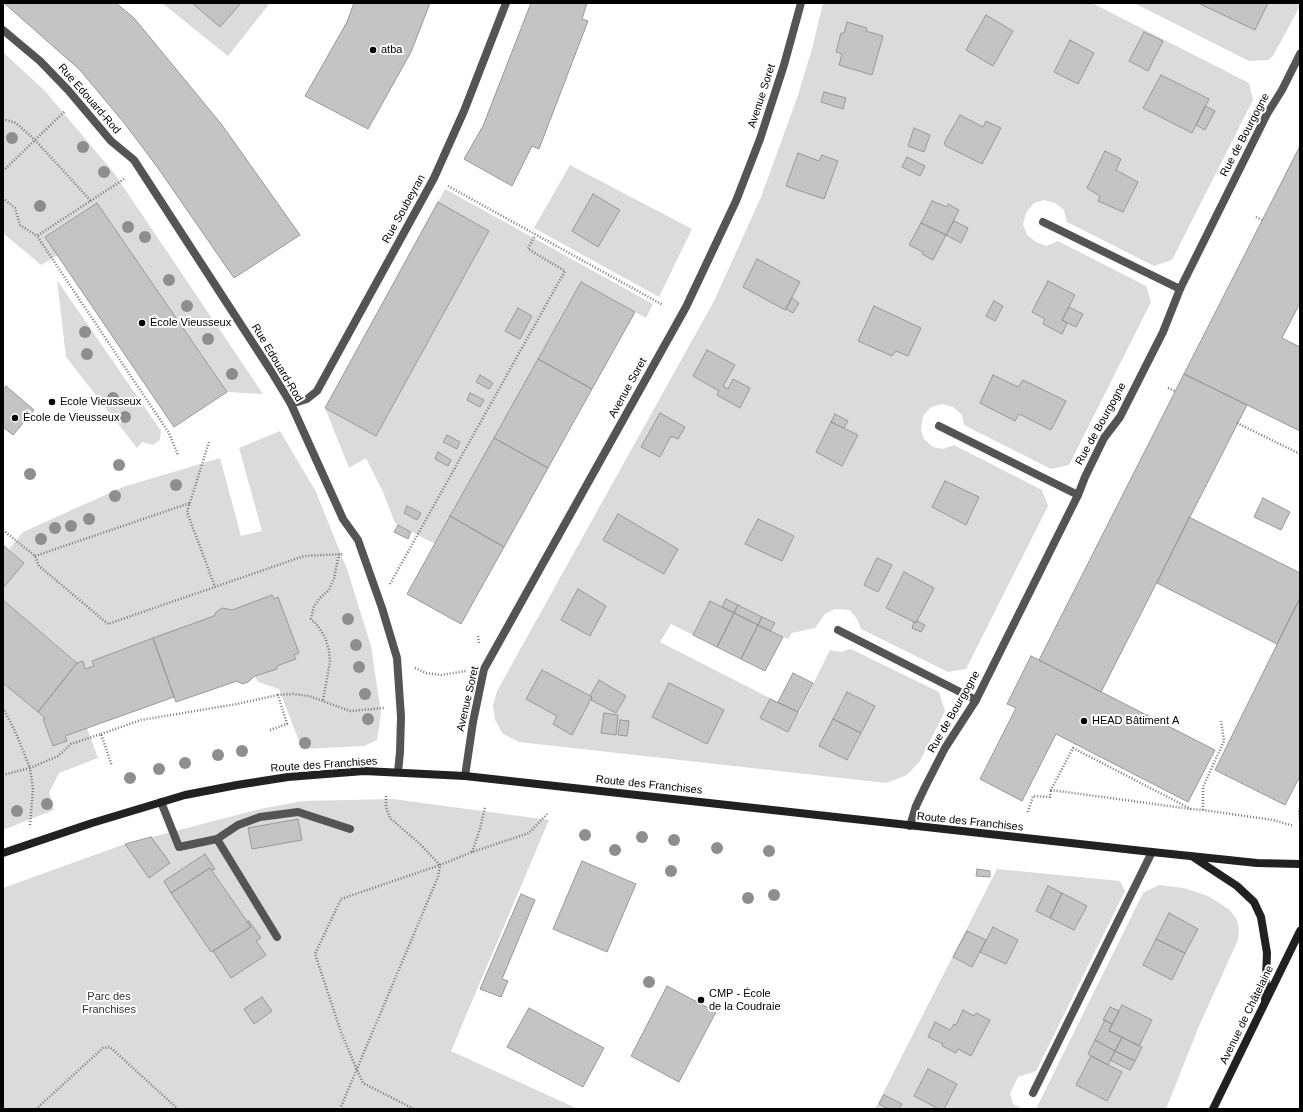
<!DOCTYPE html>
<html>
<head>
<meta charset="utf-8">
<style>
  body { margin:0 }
  #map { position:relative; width:1303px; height:1112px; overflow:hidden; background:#fff; font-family:Helvetica,sans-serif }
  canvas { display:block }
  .frame { position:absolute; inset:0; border:4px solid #000; pointer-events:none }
</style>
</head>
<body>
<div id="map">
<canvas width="1303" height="1112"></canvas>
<div class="frame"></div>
</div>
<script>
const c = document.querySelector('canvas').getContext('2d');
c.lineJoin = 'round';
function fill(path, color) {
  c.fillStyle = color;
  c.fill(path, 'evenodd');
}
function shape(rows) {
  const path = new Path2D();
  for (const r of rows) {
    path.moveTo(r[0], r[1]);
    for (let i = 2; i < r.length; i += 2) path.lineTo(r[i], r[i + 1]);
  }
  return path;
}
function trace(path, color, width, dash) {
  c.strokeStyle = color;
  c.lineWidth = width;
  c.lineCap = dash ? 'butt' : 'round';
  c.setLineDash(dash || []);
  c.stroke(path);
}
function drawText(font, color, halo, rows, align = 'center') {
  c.font = font + ' Helvetica,sans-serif';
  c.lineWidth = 4;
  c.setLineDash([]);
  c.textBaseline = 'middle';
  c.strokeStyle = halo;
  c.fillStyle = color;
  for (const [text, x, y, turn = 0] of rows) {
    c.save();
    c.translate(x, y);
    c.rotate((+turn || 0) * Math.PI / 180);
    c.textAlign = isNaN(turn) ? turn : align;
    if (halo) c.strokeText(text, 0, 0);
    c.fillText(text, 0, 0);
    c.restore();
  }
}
fill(shape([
  [162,3,270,3,228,56],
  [823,3,1092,3,1249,83,1253,100,1172,260,1154,266,1067,222,1064,210,1055,203,1044,200,1034,203,1026,213,1023,224,1027,235,1036,242,1046,246,1058,241,1146,286,1151,302,1069,465,1051,469,964,425,962,415,953,407,942,404,931,407,923,416,921,430,924,439,933,447,943,449,954,445,1042,490,1048,506,966,669,948,672,861,629,857,619,850,610,835,609,825,614,815,628,792,633,788,639,770,631,762,617,726,599,722,607,710,601,693,635,671,624,660,642,799,713,830,650,841,652,851,649,939,692,945,711,920,761,907,775,886,783,519,742,503,734,495,720,493,705,497,691,714,301,761,197,797,98,812,49],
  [1134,3,1300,3,1300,6,1273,56,1268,60,1249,61],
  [3,52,45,91,114,173,263,394,227,392,97,203,46,236,58,255,41,265,3,233],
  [570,165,692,229,659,297,534,228],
  [445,189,653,304,646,318,581,282,435,544,395,523,383,492,366,458,349,468,325,408,376,436,489,231,438,202],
  [57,280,161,431,160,440,153,445,142,442,137,448,66,357],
  [280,431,316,492,347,569,371,646,381,713,377,740,364,746,302,749,279,689,258,682,255,676,295,659,294,655,299,653,278,597,274,599,272,595,232,610,222,608,216,612,214,616,92,661,94,666,85,669,3,600,3,588,24,563,9,549,23,532,123,487,220,458,241,536,262,531,239,448],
  [3,683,45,718,43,719,53,746,67,741,65,736,87,728,98,758,59,773,49,793,54,810,3,830],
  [393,799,549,820,451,1051,578,1109,3,1109,3,888,125,844,260,809,303,801],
  [997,869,1120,881,1125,891,1036,1071,1018,1077,1010,1094,1013,1104,1023,1109,875,1109],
  [1159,885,1184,888,1208,896,1230,910,1237,920,1239,929,1238,940,1199,1026,1166,1109,1036,1109,1143,893]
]), '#dbdbdb');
const building = shape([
  [4,3,116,3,134,18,222,125,300,235,234,278,158,168,125,124,80,70,4,3],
  [192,3,241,3,220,27,192,3],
  [354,3,430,3,411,52,368,129,305,96,347,22,354,3],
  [531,3,587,3,582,19,588,21,539,149,532,146,512,186,464,159,483,126,531,3],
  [1198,3,1268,3,1255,30,1198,3],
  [986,15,1013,31,993,66,966,50,986,15],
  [847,22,867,28,866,31,883,36,872,75,839,65,842,54,836,52,841,33,844,33,847,22],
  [1144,32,1163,41,1148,71,1129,61,1144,32],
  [1070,40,1094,53,1078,84,1054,72,1070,40],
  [1161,75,1209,99,1192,133,1143,108,1161,75],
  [824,92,846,98,843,109,821,102,824,92],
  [1205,106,1215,111,1205,130,1196,125,1205,106],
  [960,115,983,127,986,121,1001,128,982,164,946,146,944,143,960,115],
  [914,128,930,135,924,152,908,146,914,128],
  [1300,146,1300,303,1282,338,1300,347,1300,431,1184,374,1300,146],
  [1105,151,1121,159,1116,170,1138,182,1123,212,1098,201,1100,196,1087,188,1105,151],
  [798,153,819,161,822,155,838,161,824,199,786,186,798,153],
  [907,157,925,166,920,176,902,167,907,157],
  [593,194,620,210,598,247,572,231,593,194],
  [932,201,947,207,948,204,959,210,946,235,921,223,932,201],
  [438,202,489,231,376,436,325,408,438,202],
  [97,203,227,392,174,427,45,237,97,203],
  [954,221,968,228,961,243,946,235,954,221],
  [921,223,946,235,933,260,922,254,923,252,909,245,921,223],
  [757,259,800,282,785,310,743,287,757,259],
  [1048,281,1075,295,1062,320,1067,323,1062,334,1043,324,1045,319,1032,312,1048,281],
  [581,282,635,312,592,389,538,359,581,282],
  [792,298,799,303,793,313,786,309,792,298],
  [994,301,1003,306,995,321,986,316,994,301],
  [874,306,921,328,908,356,896,351,892,356,858,341,874,306],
  [1069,307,1083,314,1076,327,1062,320,1069,307],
  [518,308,532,316,520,339,505,331,518,308],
  [707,350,735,365,723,386,728,389,733,379,750,388,740,408,717,395,719,391,693,376,707,350],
  [538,359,592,389,548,468,494,438,538,359],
  [1184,374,1247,405,1101,692,1039,660,1184,374],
  [480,375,493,383,489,389,476,382,480,375],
  [993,375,1018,387,1023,380,1066,401,1051,430,1019,414,1015,421,980,403,993,375],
  [6,386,34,410,13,435,3,427,3,390,6,386],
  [470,393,484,400,480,407,467,400,470,393],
  [660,413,685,427,678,439,671,436,660,457,641,447,660,413],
  [835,414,848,421,844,428,831,422,835,414],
  [831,422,858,435,842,466,816,452,831,422],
  [447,435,460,442,457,449,443,442,447,435],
  [494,438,548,468,504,547,450,516,494,438],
  [438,452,451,460,448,466,435,459,438,452],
  [945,481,979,497,966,525,932,507,945,481],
  [1263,498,1290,512,1281,530,1254,517,1263,498],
  [407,506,421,513,417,520,404,513,407,506],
  [618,514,678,549,664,574,603,540,618,514],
  [450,516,504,547,461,624,407,594,450,516],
  [1189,517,1300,573,1300,598,1277,644,1157,583,1189,517],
  [758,519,794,536,782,561,745,544,758,519],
  [398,525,411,532,408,539,394,532,398,525],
  [3,545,24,563,3,588,3,545],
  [877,558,892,565,878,592,864,585,877,558],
  [904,572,934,588,916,623,886,608,904,572],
  [578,589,606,606,590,636,561,620,578,589],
  [272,595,274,599,278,597,299,653,294,655,296,659,277,666,277,669,255,676,248,682,242,684,237,681,176,702,153,638,214,616,216,612,222,608,232,610,272,595],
  [1300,598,1300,776,1285,805,1215,770,1300,598],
  [726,599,738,605,734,613,722,607,726,599],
  [3,600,77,663,38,712,3,683,3,600],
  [710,601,734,613,717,647,693,635,710,601],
  [738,605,762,617,758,625,734,613,738,605],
  [734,613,758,625,741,659,717,647,734,613],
  [762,617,775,623,770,631,758,625,762,617],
  [917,621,925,625,921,632,912,628,914,622,916,623,917,621],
  [758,625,783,637,765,671,741,659,758,625],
  [153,638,174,697,65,736,67,741,53,746,43,719,45,718,38,712,77,663,83,661,85,669,94,666,92,661,153,638],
  [1031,656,1215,750,1188,802,1056,734,1022,801,980,779,1016,708,1007,704,1031,656],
  [542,670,592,697,572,735,553,724,557,716,526,699,542,670],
  [793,673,813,683,798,712,778,702,793,673],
  [599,680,626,696,616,713,591,700,592,697,590,696,599,680],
  [669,683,724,710,707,744,652,717,669,683],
  [847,692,875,706,861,733,833,719,847,692],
  [770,699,798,712,788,732,760,718,770,699],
  [604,713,618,715,616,735,601,733,604,713],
  [833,719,861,733,847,760,819,746,833,719],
  [620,720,629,721,627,736,618,735,620,720],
  [298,819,302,840,252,849,248,828,298,819],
  [151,837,170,863,149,878,125,844,151,837],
  [205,854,215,869,212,870,210,868,171,893,164,881,205,854],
  [582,861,636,884,607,952,553,929,582,861],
  [210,868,251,927,211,952,171,893,210,868],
  [977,869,990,871,990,877,976,876,977,869],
  [1048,886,1062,893,1050,918,1036,911,1048,886],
  [1062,893,1087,906,1074,930,1050,918,1062,893],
  [521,894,535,900,502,979,508,981,501,997,480,989,521,894],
  [1169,913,1198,929,1185,953,1156,939,1169,913],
  [249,921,261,938,256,941,266,955,231,978,213,951,251,927,247,922,249,921],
  [993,927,1018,940,1006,964,980,952,993,927],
  [967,931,986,940,972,967,953,957,967,931],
  [1156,939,1185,953,1172,980,1143,965,1156,939],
  [667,986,716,1012,679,1082,631,1056,667,986],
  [262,997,272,1011,254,1024,244,1009,262,997],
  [1122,1005,1152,1020,1139,1046,1109,1031,1122,1005],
  [1110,1007,1119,1011,1112,1024,1103,1020,1110,1007],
  [529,1008,604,1048,583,1087,507,1047,529,1008],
  [963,1010,974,1016,976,1013,990,1020,971,1056,958,1049,956,1053,942,1046,943,1044,928,1037,935,1022,950,1030,954,1024,956,1025,963,1010],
  [1105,1020,1112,1024,1109,1031,1122,1037,1115,1051,1095,1040,1105,1020],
  [1122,1037,1142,1047,1135,1061,1115,1051,1122,1037],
  [1095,1040,1115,1051,1108,1065,1088,1054,1095,1040],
  [1115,1051,1135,1061,1130,1070,1110,1060,1115,1051],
  [1091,1056,1122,1072,1107,1101,1076,1085,1091,1056],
  [928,1069,957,1084,944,1109,939,1109,914,1096,928,1069],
  [884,1095,902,1104,899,1109,889,1109,879,1104,884,1095]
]);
fill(building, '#c4c4c4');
trace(building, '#989898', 1);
trace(shape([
  [3,119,16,123,35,140,91,201],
  [3,171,65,111],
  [124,179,37,236,169,433,178,455],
  [448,186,663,305],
  [3,198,15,208,20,225,37,236],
  [1256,217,1262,220],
  [1168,388,1175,391],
  [1237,423,1300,454],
  [209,442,187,512,215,587],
  [3,530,35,556,39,566,108,624,304,556,343,554],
  [35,556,190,503],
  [390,584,565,271,528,249,535,235],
  [478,636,479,643],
  [415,668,426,673,441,675,466,671],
  [323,700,330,662,329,650,325,637,318,626,311,619,314,606,320,598,329,590,334,578,339,554],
  [3,708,15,731,30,768,3,775],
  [270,730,287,724,278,695,293,694,309,696,350,711,384,708],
  [101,734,141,720,237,704,278,695],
  [386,796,386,807,390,818,420,844,440,865,341,899,315,954,341,1032,357,1070,363,1083,414,1109],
  [1300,808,1299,810,1300,821],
  [1191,809,1073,748,1051,790,1191,809,1203,810,1273,820,1294,826],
  [1203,810,1203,787,1224,741,1221,721],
  [1028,812,1033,796,1050,797,1051,790],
  [30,825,33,789,30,768,58,756,71,744,101,734,112,766],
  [472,852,480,829,485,807],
  [36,1109,103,1048,110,1047,178,1109],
  [340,1109,438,877,440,865,472,852,529,833,547,814]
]), '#767676', 2.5, [1, 2]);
trace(shape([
  [1043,222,1180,289],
  [939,426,1078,495],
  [838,630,976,700],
  [161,802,179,847,217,839,277,937],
  [217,839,238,825,260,817,298,812,350,829],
  [1033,1093,1152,852]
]), '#545454', 8);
trace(shape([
  [291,404,307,399,317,391,434,178,464,111,506,3]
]), '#545454', 8);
trace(shape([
  [3,30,40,61,68,90,111,141,134,160,271,371,291,404,343,519,358,540,382,608,397,658,401,717,400,752,398,772],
  [465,776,473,722,484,669,686,307,736,201,760,139,784,65,801,3],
  [910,826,916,806,925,787,945,748,976,700,1078,495,1085,477,1104,438,1120,417,1163,332,1180,289,1267,114,1282,90,1300,54]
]), '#545454', 8);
trace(shape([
  [3,853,92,823,185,795,237,785,288,777,364,771,465,776,1152,852,1257,863,1300,864],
  [1193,857,1237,886,1254,902,1261,917,1267,953,1265,1001],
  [1213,1109,1300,931]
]), '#212121', 8);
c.fillStyle = '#8e8e8e';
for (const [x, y] of [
  [12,138],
  [83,147],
  [104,172],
  [40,206],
  [128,227],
  [145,237],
  [169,280],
  [187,306],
  [85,332],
  [208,339],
  [87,354],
  [232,374],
  [113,398],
  [125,417],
  [119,465],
  [30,474],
  [176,485],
  [115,496],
  [89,519],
  [71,526],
  [55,528],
  [41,539],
  [348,619],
  [356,645],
  [359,667],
  [365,694],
  [368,719],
  [305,743],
  [242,751],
  [218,755],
  [185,763],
  [159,769],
  [130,778],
  [47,804],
  [17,811],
  [585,835],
  [642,837],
  [674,840],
  [717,848],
  [615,850],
  [769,851],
  [671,871],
  [774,895],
  [748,898],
  [649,982]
]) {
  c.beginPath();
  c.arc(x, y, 6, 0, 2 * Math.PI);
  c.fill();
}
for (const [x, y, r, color] of [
  [373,50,4,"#000"],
  [142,323,4,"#000"],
  [52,402,4,"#000"],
  [15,418,4,"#000"],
  [1084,721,4,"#000"],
  [701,1000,4,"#000"]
]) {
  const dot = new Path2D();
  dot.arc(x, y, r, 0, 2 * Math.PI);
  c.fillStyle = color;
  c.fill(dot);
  trace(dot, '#fff', 1.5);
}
drawText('11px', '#000', '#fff', [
  ["atba",381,50],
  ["École Vieusseux",150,323],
  ["Ecole Vieusseux",60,402],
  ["École de Vieusseux",23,418],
  ["HEAD Bâtiment A",1092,721],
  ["CMP - École",709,994],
  ["de la Coudraie",709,1007]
], 'left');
drawText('11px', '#000', '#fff', [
  ["Avenue Soret",762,96,-72],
  ["Rue Edouard-Rod",89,99,49],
  ["Rue de Bourgogne",1245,135,-62],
  ["Rue Soubeyran",404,209,-61],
  ["Rue Edouard-Rod",277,363,59],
  ["Avenue Soret",628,388,-61],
  ["Rue de Bourgogne",1101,424,-61],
  ["Avenue Soret",468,699,-77],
  ["Rue de Bourgogne",954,712,-60],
  ["Route des Franchises",324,765,-4],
  ["Route des Franchises",649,785,6],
  ["Route des Franchises",970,822,6],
  ["Avenue de Châtelaine",1247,1015,-64]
]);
drawText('11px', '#323232', '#fff', [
  ["Parc des",109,997],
  ["Franchises",109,1010]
]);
</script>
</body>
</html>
